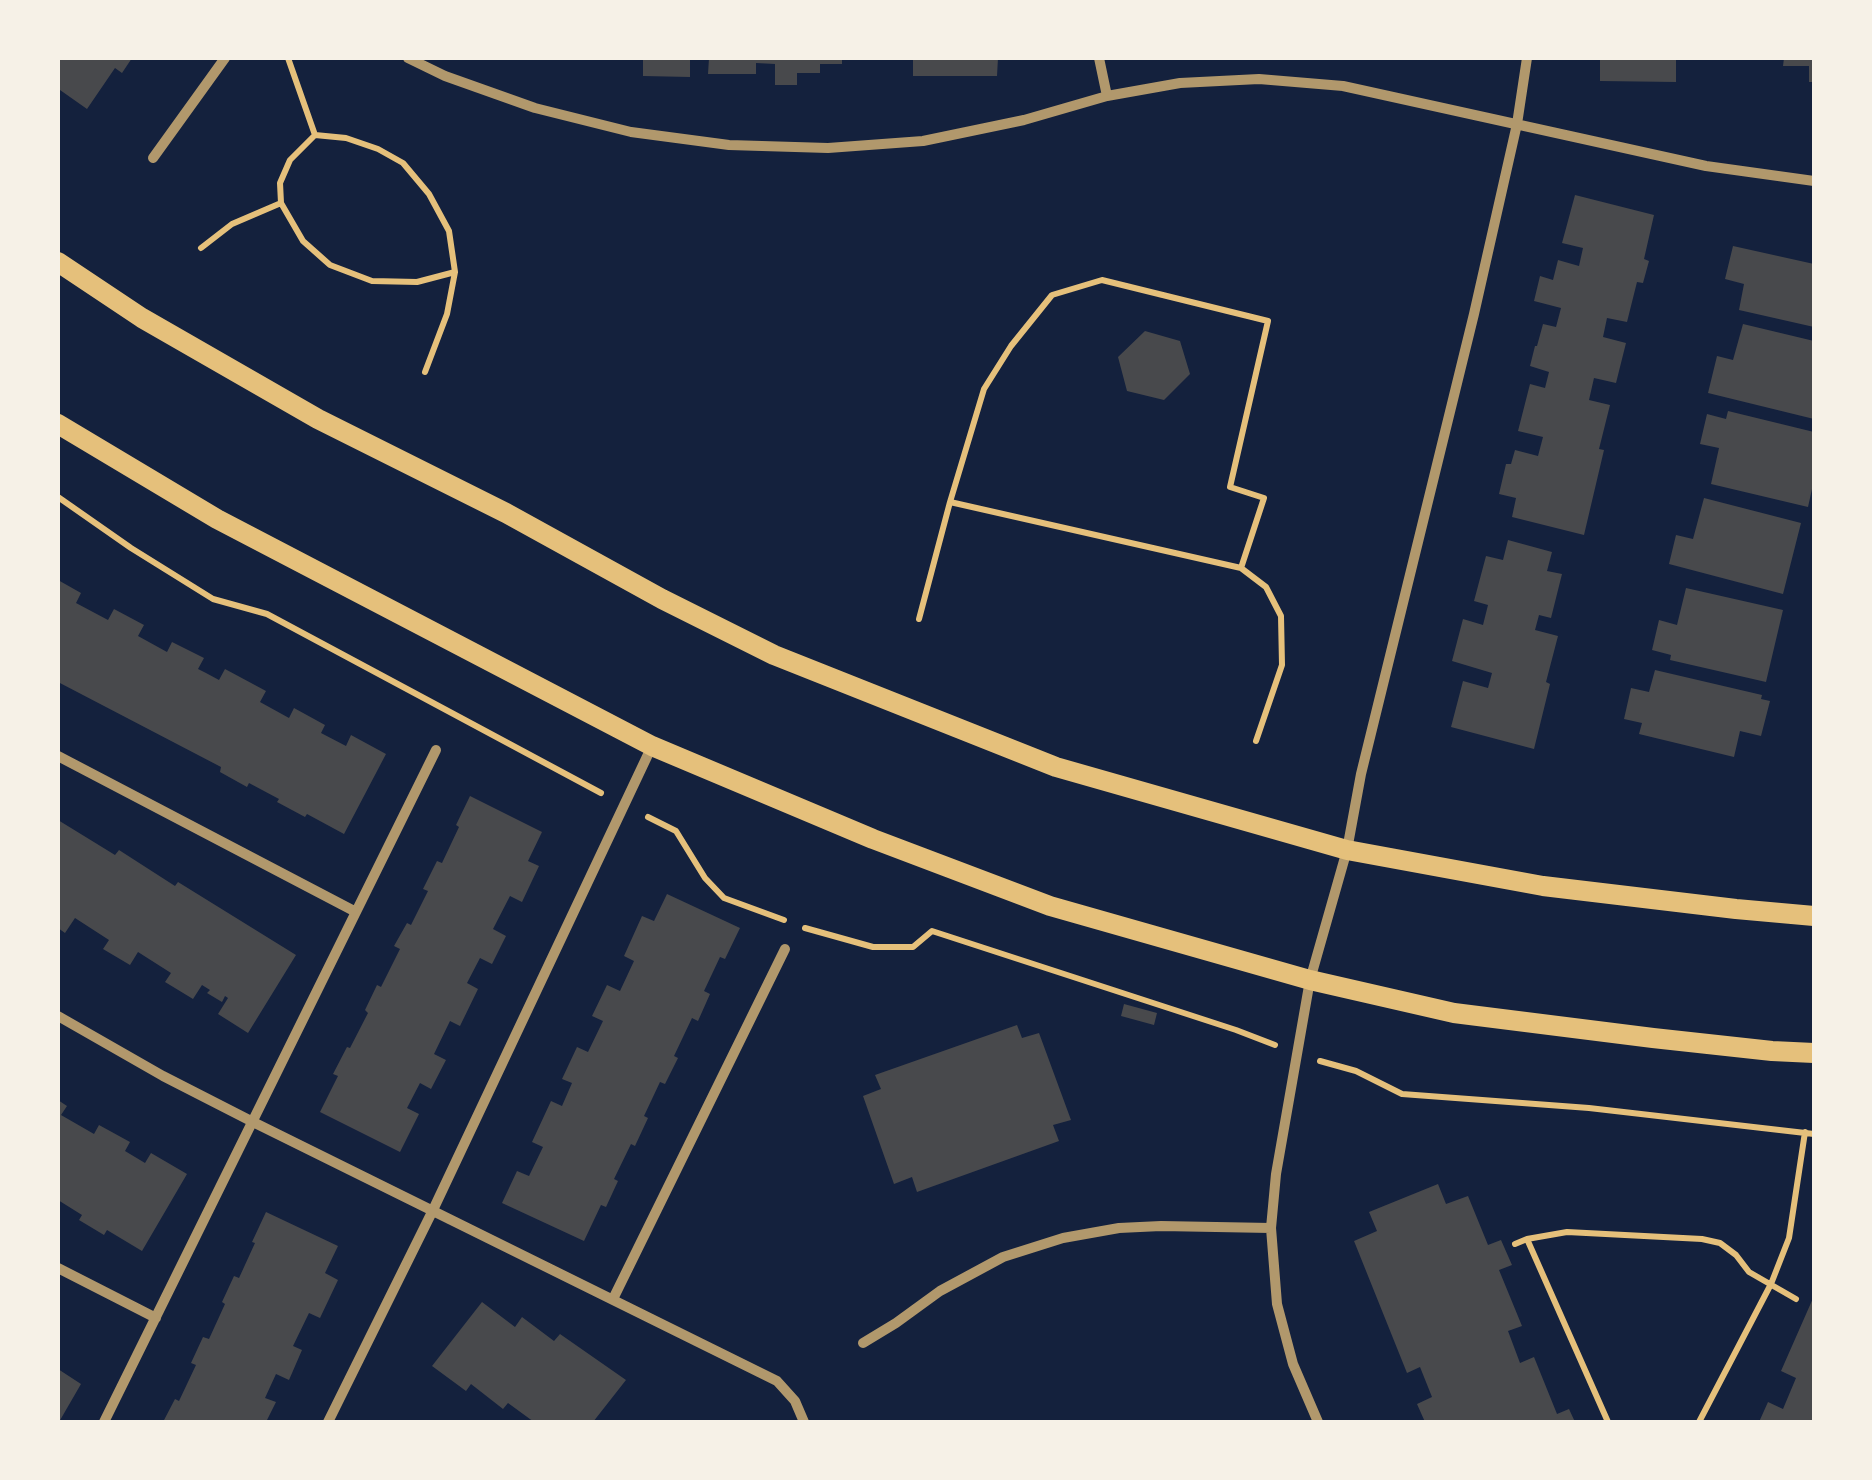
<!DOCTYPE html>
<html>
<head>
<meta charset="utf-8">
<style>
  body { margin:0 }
  #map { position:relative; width:1872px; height:1480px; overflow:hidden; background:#14213d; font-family:"DM Sans",sans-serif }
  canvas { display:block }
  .frame { position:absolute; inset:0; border:60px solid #f6f1e7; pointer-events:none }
</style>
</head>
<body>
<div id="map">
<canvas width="1872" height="1480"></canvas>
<div class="frame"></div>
</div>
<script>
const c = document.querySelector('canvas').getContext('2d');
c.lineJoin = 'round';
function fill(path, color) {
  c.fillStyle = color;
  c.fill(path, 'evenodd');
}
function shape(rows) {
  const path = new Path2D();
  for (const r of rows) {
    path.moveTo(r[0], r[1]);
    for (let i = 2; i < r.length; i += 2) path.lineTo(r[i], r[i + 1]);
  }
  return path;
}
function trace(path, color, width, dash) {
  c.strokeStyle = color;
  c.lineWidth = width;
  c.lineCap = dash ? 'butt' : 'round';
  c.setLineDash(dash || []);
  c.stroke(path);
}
fill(shape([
  [58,58,132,58,122,73,115,68,87,109,60,90,58,92],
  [643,58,690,58,690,77,643,76],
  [709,58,842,58,842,64,820,64,820,73,797,73,797,85,775,85,775,64,756,63,756,74,708,74],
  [913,58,998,58,997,76,913,76],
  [1600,58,1676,58,1676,82,1600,81],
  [1784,58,1814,58,1814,82,1809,82,1809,66,1783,66],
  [1575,195,1654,215,1644,259,1649,261,1643,283,1637,282,1627,322,1607,318,1603,337,1626,343,1616,383,1594,378,1589,400,1610,405,1599,449,1604,450,1584,535,1512,517,1516,498,1499,494,1506,464,1511,464,1515,450,1538,456,1543,437,1518,431,1530,384,1545,388,1549,372,1530,366,1535,346,1537,346,1543,324,1556,327,1561,308,1534,301,1540,276,1553,280,1558,260,1579,266,1583,248,1562,243],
  [1733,246,1814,264,1814,327,1739,310,1744,284,1725,279],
  [1743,324,1814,341,1814,419,1708,393,1717,356,1733,360],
  [1145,331,1180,341,1190,374,1164,400,1127,391,1118,357],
  [1728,411,1814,432,1814,480,1808,507,1711,484,1719,448,1700,444,1707,414,1726,419],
  [1704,498,1801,523,1783,594,1669,564,1676,535,1693,539],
  [1508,540,1552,552,1547,571,1562,574,1551,618,1539,615,1535,630,1558,636,1546,682,1550,684,1534,749,1451,727,1463,681,1488,688,1492,673,1452,661,1463,619,1483,625,1488,605,1474,601,1486,556,1503,560],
  [58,580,81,593,76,603,108,620,114,609,144,625,138,636,167,652,172,642,204,658,198,669,206,673,219,680,225,669,266,691,260,702,289,718,294,708,325,725,321,733,346,746,351,735,386,754,344,834,307,814,305,817,277,802,279,799,249,783,247,787,220,772,221,767,58,682],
  [1686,588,1783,610,1766,682,1670,660,1671,655,1652,650,1659,620,1677,625],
  [1655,670,1762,695,1761,699,1770,701,1761,736,1740,731,1734,757,1639,734,1642,723,1624,719,1631,688,1649,692],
  [470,796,542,832,528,861,539,866,522,902,510,896,493,929,506,936,492,964,480,958,467,983,478,989,460,1026,450,1021,434,1054,446,1060,431,1089,420,1083,407,1108,419,1114,400,1152,320,1112,338,1076,333,1074,347,1047,350,1048,368,1013,365,1010,377,985,381,987,400,949,394,946,407,923,411,925,428,891,423,889,437,861,442,863,459,827,456,825],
  [58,820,115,855,119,850,175,886,178,882,296,955,248,1033,218,1014,228,998,225,996,222,1002,207,993,210,990,202,985,193,999,165,982,171,973,138,952,130,965,103,949,109,940,75,918,65,933,58,928],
  [667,894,740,928,725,959,720,957,704,991,710,994,698,1021,692,1018,674,1056,678,1058,665,1084,660,1082,644,1116,648,1118,635,1146,631,1144,614,1179,618,1181,606,1207,601,1205,584,1241,502,1203,517,1171,529,1176,543,1147,532,1142,551,1101,562,1106,572,1083,562,1079,577,1047,588,1052,603,1021,592,1016,607,985,620,991,634,961,624,956,642,916,654,921],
  [1124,1004,1157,1013,1154,1025,1121,1016],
  [1017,1025,1022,1038,1039,1033,1071,1120,1053,1125,1059,1141,917,1192,912,1177,894,1184,863,1096,881,1089,875,1075],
  [58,1100,67,1106,61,1115,94,1134,99,1125,130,1142,125,1151,145,1163,151,1153,187,1174,142,1251,107,1230,104,1235,79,1220,82,1215,58,1200],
  [1438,1184,1446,1204,1468,1196,1488,1245,1501,1240,1512,1265,1499,1270,1522,1326,1508,1331,1520,1363,1534,1357,1557,1414,1569,1409,1575,1422,1425,1422,1417,1404,1432,1397,1420,1367,1407,1373,1354,1241,1377,1231,1369,1212],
  [266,1212,338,1246,325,1273,338,1280,320,1318,309,1313,293,1346,302,1350,289,1380,276,1374,265,1398,276,1402,266,1422,163,1422,175,1399,179,1401,196,1365,191,1363,203,1337,209,1339,225,1304,222,1302,234,1276,239,1278,255,1243,252,1242],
  [1814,1296,1814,1422,1759,1422,1768,1402,1783,1409,1796,1378,1781,1371],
  [482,1302,515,1327,522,1317,554,1341,560,1334,626,1380,593,1422,534,1422,508,1403,503,1409,471,1384,466,1391,432,1366],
  [58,1369,81,1384,59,1422,58,1422]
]), '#48494c');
trace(shape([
  [288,58,315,135,346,138,378,149,403,163,429,194,449,231,455,272,447,314,425,372],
  [315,135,290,160,280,183,281,203,303,241,330,265,372,281,417,282,455,272],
  [201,248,232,224,281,203],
  [58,497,131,548,213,599,267,614,601,793],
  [950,502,984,389,1011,346,1052,295,1102,280,1268,321,1230,487,1264,498,1241,568],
  [919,619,950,502,1241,568,1266,587,1281,616,1282,665,1256,741],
  [648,817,676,831,705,878,724,898,784,920],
  [805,928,873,947,913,947,932,931,1236,1030,1275,1045],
  [1320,1061,1356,1071,1402,1094,1589,1108,1814,1134],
  [1527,1239,1608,1422],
  [1515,1244,1527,1239,1567,1232,1702,1239,1720,1243,1736,1255,1749,1272,1796,1299],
  [1699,1422,1771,1284,1789,1238,1805,1132]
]), '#e5c07b', 6);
trace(shape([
  [408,58,445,76,535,108,631,132,729,145,828,148,923,141,1024,120,1107,96,1180,83,1259,79,1343,86,1706,166,1814,181],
  [1099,58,1107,96],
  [153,158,225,58],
  [58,756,356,912],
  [58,1016,163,1076,253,1122,777,1381,795,1401,804,1422],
  [58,1268,156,1318],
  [613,1299,785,949],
  [863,1343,896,1323,940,1291,1003,1257,1063,1238,1119,1228,1161,1226,1271,1228],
  [104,1422,436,750],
  [328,1422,433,1210,652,746],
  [1318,1422,1293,1364,1277,1304,1271,1228,1276,1174,1310,980,1347,850,1361,774,1474,314,1517,124,1527,58]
]), '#b1986c', 10);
trace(shape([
  [58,262,142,318,318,419,506,513,662,599,774,655,1056,767,1347,850,1543,886,1736,909,1814,916],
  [58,424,217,519,652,746,873,839,1050,906,1310,980,1454,1013,1653,1038,1772,1051,1814,1053]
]), '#e5c07b', 20);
</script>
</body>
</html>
